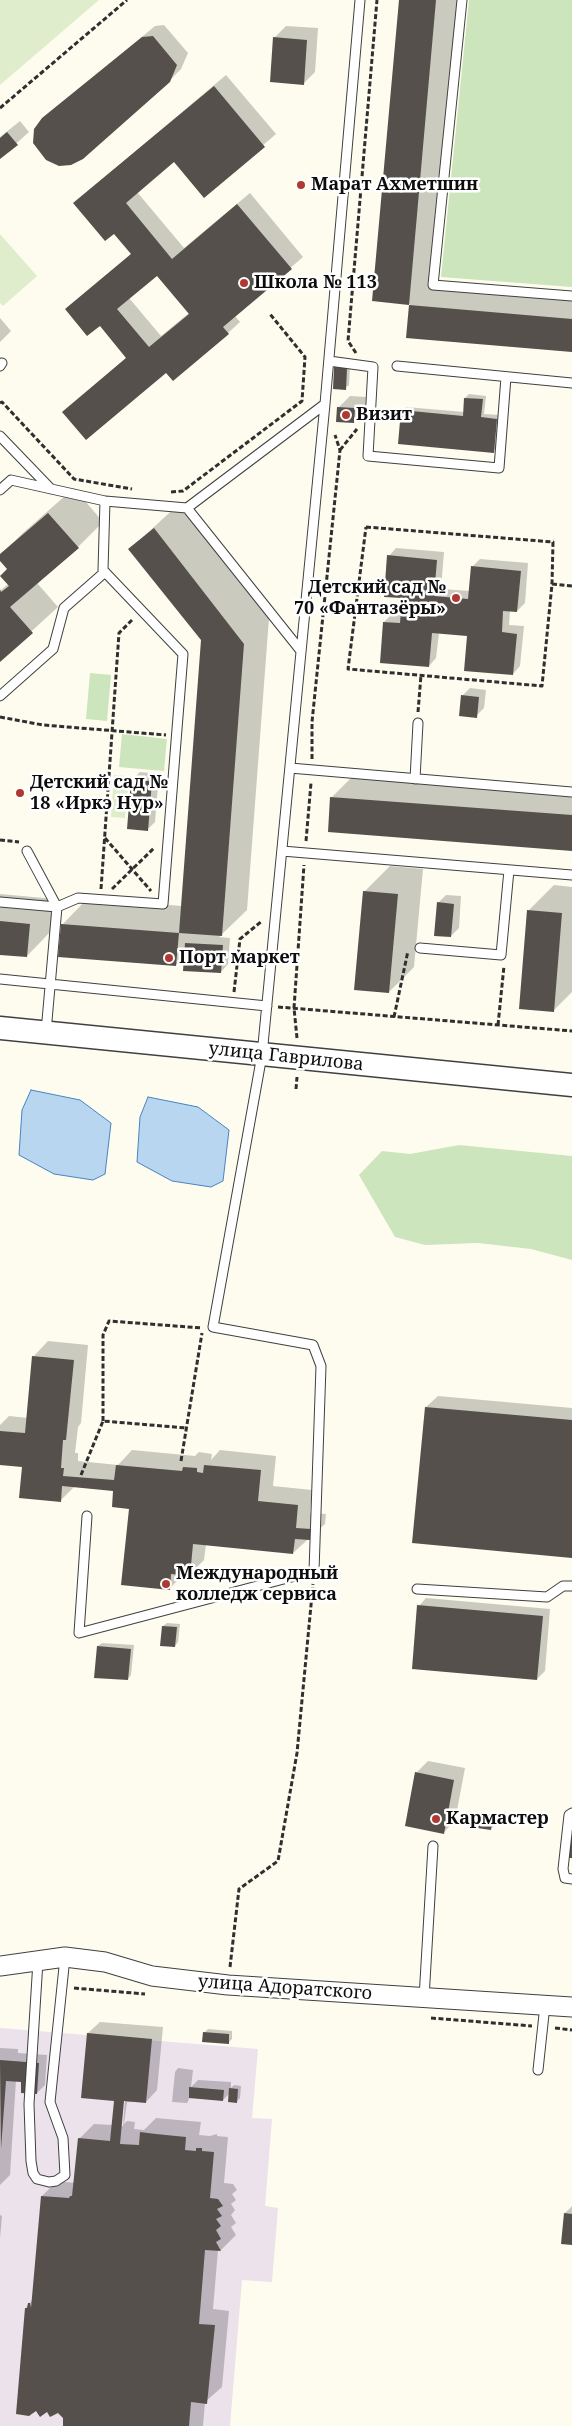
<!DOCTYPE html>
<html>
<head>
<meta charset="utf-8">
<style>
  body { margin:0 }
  canvas { display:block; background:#fdfcef }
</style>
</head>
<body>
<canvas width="572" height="2426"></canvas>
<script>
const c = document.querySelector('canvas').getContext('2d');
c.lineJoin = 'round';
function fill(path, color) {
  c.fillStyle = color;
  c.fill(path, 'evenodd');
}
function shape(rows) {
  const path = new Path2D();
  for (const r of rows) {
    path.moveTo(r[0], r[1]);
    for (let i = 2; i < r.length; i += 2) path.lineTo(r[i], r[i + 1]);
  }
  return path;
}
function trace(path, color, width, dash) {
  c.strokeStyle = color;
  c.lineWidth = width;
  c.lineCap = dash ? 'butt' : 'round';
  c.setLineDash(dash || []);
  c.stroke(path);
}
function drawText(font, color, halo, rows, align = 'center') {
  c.font = font + ' "Noto Serif",serif';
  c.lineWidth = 5;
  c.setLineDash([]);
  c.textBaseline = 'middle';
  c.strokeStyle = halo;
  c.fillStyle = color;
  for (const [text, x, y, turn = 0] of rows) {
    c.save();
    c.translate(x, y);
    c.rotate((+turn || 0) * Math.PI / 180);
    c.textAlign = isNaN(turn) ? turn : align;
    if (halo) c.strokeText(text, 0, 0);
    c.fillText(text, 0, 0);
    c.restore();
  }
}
fill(shape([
  [0,2028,258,2049,252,2118,272,2119,265,2206,278,2208,272,2282,242,2280,230,2426,0,2426]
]), '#ebe2eb');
fill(shape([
  [469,0,572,0,572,287,441,277],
  [90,673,111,675,107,721,86,719],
  [122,734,167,739,164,771,119,767],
  [459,1145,572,1156,572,1260,531,1249,478,1243,425,1245,395,1237,359,1175,382,1151,410,1154]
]), '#cde5bc');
fill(shape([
  [0,0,99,0,0,85],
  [0,234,37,276,3,306,0,303],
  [114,775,129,776,125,818,111,817]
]), '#dfedcc');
const water = shape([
  [31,1090,80,1100,111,1123,105,1174,93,1180,54,1174,19,1155,22,1110,31,1090],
  [148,1097,198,1107,229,1130,223,1181,211,1187,172,1181,137,1162,140,1117,148,1097]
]);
fill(water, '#b8d6f0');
trace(water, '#4684c0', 1);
fill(shape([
  [400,0,458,0,434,280,572,292,572,351,407,337,410,304,373,300],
  [164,25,188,53,181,69,169,81,45,117,155,26],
  [286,26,318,28,315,72,304,83,274,38],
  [226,75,276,134,204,196,174,161,137,192,184,248,250,193,303,257,235,316,240,322,228,333,166,372,64,412,127,357,100,324,67,309,132,253,87,192],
  [157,274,189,313,161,336,129,298],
  [20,121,29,132,0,158,0,137],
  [0,318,11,331,0,342],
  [339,364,350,365,349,385,345,388,335,368],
  [469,394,486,396,484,414,500,415,497,448,493,451,402,411,406,407,464,412,465,398],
  [350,396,366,397,365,410,354,422,338,408],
  [74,488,103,522,78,547,37,583,58,607,0,660,0,591,8,584,8,569,0,559,0,555,24,532],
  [180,503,269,618,247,910,219,937,230,938,228,964,221,972,185,956,176,965,62,925,87,899,182,906,203,640,130,549],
  [396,548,444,552,441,589,470,591,472,567,480,559,528,563,525,603,517,611,510,610,509,625,524,626,520,666,513,674,468,635,439,633,436,658,429,666,384,622,392,614,402,615,404,597,389,556],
  [470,688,486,690,484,708,476,716,462,696],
  [140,772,159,774,155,822,147,830,132,780],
  [357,772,572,788,572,850,332,797],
  [390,866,423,869,414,967,389,992,364,892],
  [554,885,572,887,572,992,553,1011,528,911],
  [0,894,55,899,52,930,27,956,0,953],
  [446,895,461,896,459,928,451,936,438,903],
  [48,1341,88,1345,81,1423,78,1427,75,1453,78,1453,78,1461,118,1465,132,1450,195,1456,199,1452,212,1454,211,1460,220,1450,276,1456,273,1486,312,1490,310,1513,326,1514,325,1524,293,1553,206,1544,204,1560,189,1575,184,1574,169,1589,131,1507,114,1490,75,1486,60,1501,23,1466,0,1464,0,1425,9,1416,28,1418,33,1357],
  [438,1396,572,1408,572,1557,426,1407],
  [426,1598,550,1609,545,1671,537,1679,419,1606],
  [167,1623,180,1624,178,1642,175,1646,163,1626],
  [102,1643,134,1645,131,1675,128,1679,98,1646],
  [428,1761,465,1768,455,1821,443,1833,416,1773],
  [477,1812,496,1816,494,1826,490,1829,471,1826,473,1816],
  [100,2022,163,2027,157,2090,146,2102,127,2102,124,2124,127,2121,135,2122,134,2129,144,2130,156,2118,201,2122,199,2135,210,2136,217,2134,217,2136,228,2137,224,2183,233,2184,237,2190,232,2194,236,2200,231,2204,235,2210,231,2215,236,2223,231,2227,236,2235,221,2250,218,2250,213,2309,229,2311,222,2387,205,2402,203,2426,64,2426,65,2418,26,2308,33,2299,42,2196,57,2181,75,2183,79,2139,94,2124,113,2125,115,2099,88,2033],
  [123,2101,125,2101,123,2126,120,2126],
  [208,2029,232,2031,232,2039,228,2043,204,2033],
  [0,2048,18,2049,18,2053,47,2055,45,2085,37,2093,23,2081,16,2080,10,2175,0,2185],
  [178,2068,193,2070,191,2087,198,2080,231,2082,231,2088,234,2085,241,2086,240,2098,236,2102,230,2093,223,2100,190,2097,187,2103,172,2102,175,2072],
  [572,2206,572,2243,565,2213],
  [0,2215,2,2216,0,2238]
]), '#0003');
fill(shape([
  [399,0,436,0,409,305,372,301],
  [153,36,177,65,170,82,83,159,71,165,59,166,46,160,33,143,34,129,42,118,142,37],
  [273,37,307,40,304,85,270,82],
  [214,86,265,147,204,198,174,162,126,203,172,259,237,204,292,269,223,327,229,334,173,381,166,373,86,440,62,412,126,358,100,326,87,336,65,309,131,254,114,234,105,241,73,203],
  [157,276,189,314,149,347,117,309],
  [7,132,18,145,0,159,0,138],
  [409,305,572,319,572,352,406,338],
  [334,367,347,368,346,390,333,389],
  [464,398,483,399,481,417,497,419,494,453,398,444,401,410,463,416],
  [337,407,355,408,354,423,336,422],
  [48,513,79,548,10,607,33,633,0,662,0,589,1,592,9,586,0,576,7,569,0,561,0,554],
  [154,528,244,644,222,936,179,933,176,966,58,957,61,924,179,933,201,640,128,549],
  [387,555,437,560,434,596,468,599,471,566,521,571,517,612,503,611,502,632,517,634,513,675,464,671,467,636,432,633,429,667,380,663,383,622,400,623,402,598,384,597],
  [461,695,479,697,477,718,459,716],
  [131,780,152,781,148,831,127,829],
  [330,797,572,815,572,851,328,832],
  [363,891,398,894,389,993,354,990],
  [437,902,454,904,451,937,434,936],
  [527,910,562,913,554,1012,519,1009],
  [0,921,30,924,27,957,0,955],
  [185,943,223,945,221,973,183,971],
  [32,1356,74,1360,66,1440,63,1440,61,1468,64,1468,63,1476,114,1480,116,1465,182,1471,183,1467,197,1468,197,1472,203,1473,204,1465,261,1470,258,1501,298,1505,296,1528,311,1529,310,1540,295,1539,293,1554,193,1544,190,1576,171,1574,170,1590,121,1585,129,1509,112,1507,113,1491,62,1486,61,1502,19,1498,22,1467,0,1465,0,1431,25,1433],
  [425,1407,572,1420,572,1558,412,1543],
  [417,1605,543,1616,537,1680,412,1669],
  [162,1626,177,1627,175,1647,160,1646],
  [97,1646,131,1649,128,1680,94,1678],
  [415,1772,454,1780,444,1834,405,1826],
  [472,1816,493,1819,491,1830,470,1827],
  [572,1826,572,1858,565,1858],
  [203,2032,229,2034,229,2044,202,2042],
  [87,2033,152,2039,146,2103,124,2101,120,2144,139,2145,140,2132,156,2134,186,2137,185,2150,196,2151,196,2148,202,2148,202,2151,214,2152,210,2198,218,2199,223,2206,217,2209,222,2216,216,2219,221,2226,216,2230,221,2239,216,2242,221,2251,205,2250,199,2324,215,2325,207,2404,191,2402,189,2426,63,2426,63,2418,58,2413,50,2417,47,2412,40,2417,36,2411,29,2416,16,2414,25,2308,27,2308,28,2303,30,2303,31,2308,41,2196,69,2198,70,2196,72,2196,78,2138,110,2141,114,2101,81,2098],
  [0,2060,39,2063,37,2094,21,2093,21,2082,6,2081,1,2149],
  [189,2087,224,2090,223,2101,189,2098],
  [229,2088,238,2089,237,2103,228,2102],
  [564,2213,572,2214,572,2245,561,2244]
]), '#55504b');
const service = shape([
  [462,0,433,285,572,296],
  [329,361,373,367,368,456,499,468,506,377],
  [0,366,2,363],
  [397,366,572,383],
  [0,436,51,489],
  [0,490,11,480,105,501,187,508],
  [301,651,187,508,325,404],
  [0,696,53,649,64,608,105,572],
  [290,768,572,792],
  [415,779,418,723],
  [27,851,57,907],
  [282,851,572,875],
  [0,902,57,907],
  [420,948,501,955,509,870],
  [0,979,267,1006],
  [46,1032,57,907,78,898,163,904,183,654,103,570,105,501],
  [87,1516,79,1633,314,1571,321,1366,313,1345,213,1327,262,1055,325,404,360,0],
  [417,1589,547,1597,563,1586,572,1586],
  [572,1813,569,1815,563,1869,565,1878,572,1879],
  [38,1961,29,2104,31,2161,33,2173,37,2179,49,2182,56,2181,65,2175,63,2138,50,2102,65,1957],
  [424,1998,433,1846],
  [538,2070,545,2005]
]);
const minor = shape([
  [0,1966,65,1957,105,1962,152,1976,228,1985,572,2007]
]);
const tertiary = shape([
  [0,1028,572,1085]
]);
trace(service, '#404040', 11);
trace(minor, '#404040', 21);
trace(tertiary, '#404040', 25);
trace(shape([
  [0,108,127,0],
  [356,353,348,341,377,0],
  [0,403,2,402,74,479,132,489],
  [340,450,357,429],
  [171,492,183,491,302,401,305,357,270,314],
  [366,527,553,542,552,584,542,686,348,669,366,527],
  [552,584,572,586],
  [418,712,421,675],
  [0,717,43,725,166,735],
  [312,759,312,722,340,450,335,435],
  [105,838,151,891],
  [0,840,19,842],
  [306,841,311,783],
  [101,889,119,633,133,619],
  [112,889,154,848],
  [234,992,240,939,262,921],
  [278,1007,572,1031],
  [394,1017,408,951],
  [498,1025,504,966],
  [297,1038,294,1008,304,865],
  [296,1089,297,1077],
  [103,1421,103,1335,109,1321,202,1328],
  [181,1461,202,1333],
  [81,1475,103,1421,186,1428],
  [230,1967,239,1889,278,1861,297,1753,313,1584],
  [74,1988,145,1994],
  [431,2018,532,2026],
  [555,2028,572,2030]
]), '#2f2f2f', 3, [5, 2.5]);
trace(service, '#fff', 9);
trace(minor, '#fff', 19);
trace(tertiary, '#fff', 22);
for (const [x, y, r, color] of [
  [301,185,5,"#b03832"],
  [244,283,5,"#b03832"],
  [346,415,5,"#b03832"],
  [456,598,5,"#b03832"],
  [20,793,5,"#b03832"],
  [169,958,5,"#b03832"],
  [166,1584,5,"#b03832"],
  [436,1819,5,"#b03832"]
]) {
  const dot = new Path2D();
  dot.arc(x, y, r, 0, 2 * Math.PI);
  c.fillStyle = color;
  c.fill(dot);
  trace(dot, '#fff', 2);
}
drawText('bold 18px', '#0d0d0d', '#fff', [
  ["Марат Ахметшин",311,185],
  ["Школа № 113",254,283],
  ["Визит",356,415],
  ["Детский сад №",446,588,"right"],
  ["70 «Фантазёры»",446,609,"right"],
  ["Детский сад №",30,783],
  ["18 «Иркэ Нур»",30,804],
  ["Порт маркет",179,958],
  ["Международный",176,1574],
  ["колледж сервиса",176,1595],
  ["Кармастер",446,1819]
], 'left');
drawText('18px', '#0d0d0d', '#fff', [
  ["улица Гаврилова",286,1057,6],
  ["улица Адоратского",285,1988,4]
]);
</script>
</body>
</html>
